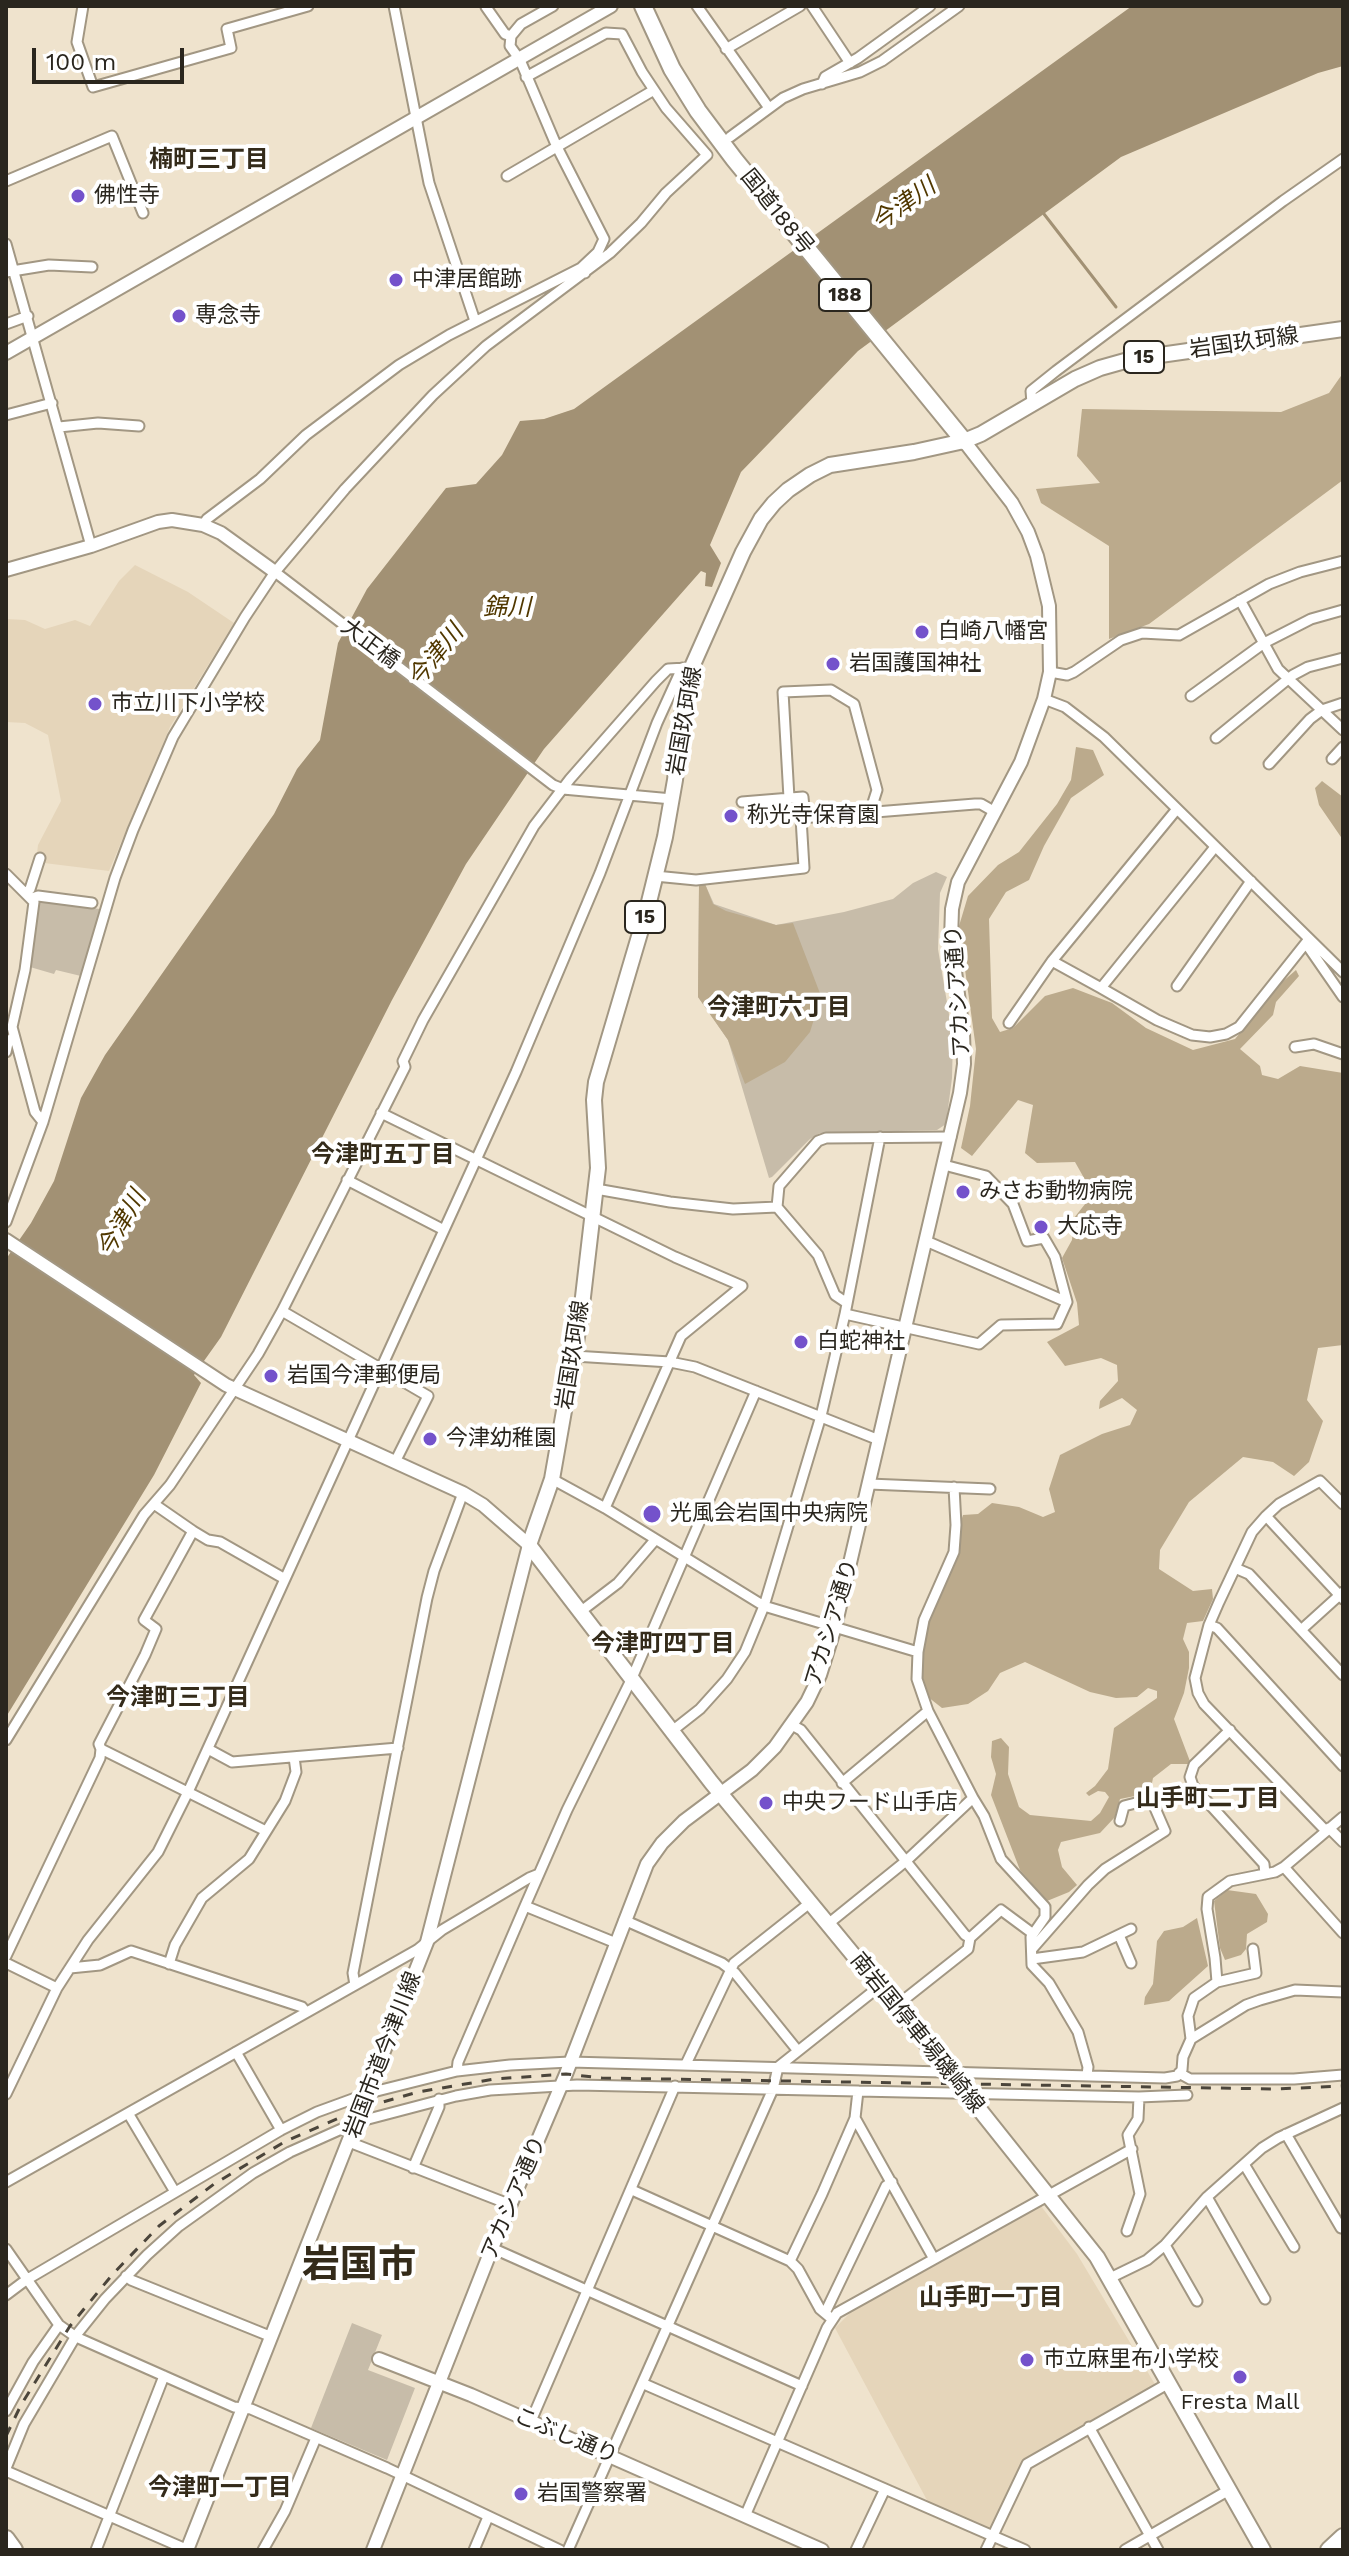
<!DOCTYPE html>
<html>
<head>
<meta charset="utf-8">
<style>
  body { margin:0 }
  #map { position:relative; width:1349px; height:2556px; overflow:hidden; background:#efe3cd; font-family:"Work Sans",sans-serif }
  canvas { display:block }
  .frame { position:absolute; inset:0; border:8px solid #2a261e; pointer-events:none }
  .scale { position:absolute; left:32px; top:48px; width:152px; height:36px; box-sizing:border-box; border:4px solid #2a261e; border-top:0; padding-left:10px; font-size:24px; line-height:28px; white-space:nowrap; color:#2a261e; -webkit-text-stroke:6px #fff; paint-order:stroke }
</style>
</head>
<body>
<div id="map">
<canvas width="1349" height="2556"></canvas>
<div class="frame"></div>
<div class="scale">100 m</div>
</div>
<script>
const c = document.querySelector('canvas').getContext('2d');
c.lineJoin = 'round';
function fill(path, color) {
  c.fillStyle = color;
  c.fill(path, 'evenodd');
}
function shape(rows) {
  const path = new Path2D();
  for (const r of rows) {
    path.moveTo(r[0], r[1]);
    for (let i = 2; i < r.length; i += 2) path.lineTo(r[i], r[i + 1]);
  }
  return path;
}
function trace(path, color, width, dash) {
  c.strokeStyle = color;
  c.lineWidth = width;
  c.lineCap = dash ? 'butt' : 'round';
  c.setLineDash(dash || []);
  c.stroke(path);
}
function drawText(font, color, halo, rows, align = 'center') {
  c.font = font + ' "Work Sans","Noto Sans JP",sans-serif';
  c.lineWidth = 8;
  c.setLineDash([]);
  c.textBaseline = 'middle';
  c.strokeStyle = halo;
  c.fillStyle = color;
  for (const [text, x, y, turn = 0] of rows) {
    c.save();
    c.translate(x, y);
    c.rotate((+turn || 0) * Math.PI / 180);
    c.textAlign = isNaN(turn) ? turn : align;
    if (halo) c.strokeText(text, 0, 0);
    c.fillText(text, 0, 0);
    c.restore();
  }
}
fill(shape([
  [135,565,188,592,234,623,170,727,109,871,36,862,38,845,61,801,48,735,25,723,6,722,6,619,25,620,45,629,75,620,90,626,119,581],
  [1041,2206,1077,2254,1156,2386,1022,2462,990,2531,929,2504,835,2328,851,2312]
]), '#e5d5ba');
fill(shape([
  [936,872,947,877,940,893,938,949,953,1038,952,1078,946,1124,937,1130,820,1133,810,1139,772,1177,769,1178,728,1040,698,997,699,885,705,884,714,904,776,925,844,912,893,899,913,883],
  [39,902,100,909,81,976,56,970,54,974,30,967],
  [352,2323,382,2335,368,2370,415,2388,387,2460,311,2428]
]), '#c7bca9');
fill(shape([
  [1343,373,1343,480,1149,624,1109,639,1109,546,1041,503,1036,489,1100,483,1077,456,1082,409,1281,412,1329,393],
  [1076,747,1093,750,1104,775,1071,798,1044,846,1029,880,1006,892,989,919,992,1018,1000,1032,1013,1028,1045,996,1073,988,1112,1003,1146,1028,1193,1050,1235,1039,1281,983,1296,970,1299,976,1276,1002,1273,1015,1240,1049,1260,1066,1262,1075,1278,1079,1300,1066,1343,1073,1343,1345,1318,1348,1307,1400,1323,1421,1309,1462,1294,1476,1273,1462,1243,1457,1189,1502,1160,1550,1159,1569,1193,1591,1212,1589,1213,1599,1203,1621,1187,1623,1183,1639,1189,1652,1189,1668,1184,1693,1174,1719,1191,1764,1171,1764,1153,1778,1150,1793,1120,1799,1115,1817,1100,1833,1061,1842,1058,1850,1062,1867,1077,1885,1069,1892,1047,1901,1020,1870,991,1795,996,1774,991,1757,992,1741,1001,1738,1009,1747,1008,1774,1019,1807,1030,1815,1091,1821,1100,1813,1109,1797,1105,1792,1098,1791,1089,1796,1086,1793,1095,1786,1108,1769,1114,1728,1157,1698,1157,1691,1148,1688,1137,1697,1116,1698,1090,1692,1025,1662,1000,1673,988,1691,968,1704,942,1708,928,1697,920,1669,929,1618,963,1515,978,1514,992,1503,1019,1507,1043,1517,1055,1512,1049,1489,1060,1455,1102,1434,1130,1425,1137,1410,1122,1398,1099,1409,1100,1401,1118,1381,1117,1365,1101,1358,1065,1366,1047,1342,1079,1325,1077,1303,1062,1258,1072,1240,1074,1218,1093,1194,1075,1162,1037,1163,1025,1153,1033,1105,1018,1100,972,1156,961,1148,970,1106,976,1049,959,926,968,896,998,865,1019,852,1057,804,1071,780],
  [1322,781,1343,797,1343,840,1319,805,1315,788],
  [705,884,713,904,726,911,776,925,793,923,821,996,810,1032,785,1062,745,1084,728,1040,698,997,699,885],
  [1227,1890,1256,1894,1268,1914,1267,1922,1247,1934,1246,1949,1241,1955,1225,1960,1220,1948,1214,1901],
  [1197,1918,1208,1966,1169,2001,1144,2005,1145,1997,1153,1984,1157,1941,1164,1931,1183,1927]
]), '#bbaa8c');
fill(shape([
  [1132,6,1343,6,1343,66,1318,73,1121,157,858,351,741,472,710,545,721,563,712,587,705,586,706,573,701,571,544,749,466,864,392,1000,221,1337,194,1375,201,1383,154,1475,6,1717,6,1259,31,1223,54,1181,81,1098,105,1055,274,814,297,769,320,740,338,643,367,589,446,488,476,484,502,455,520,421,544,419,574,409]
]), '#a29174');
trace(shape([
  [1044,214,1116,307]
]), '#a29174', 3);
const minor = shape([
  [83,6,77,42,93,87,231,48,227,29,308,6],
  [394,6,429,183,475,321],
  [697,6,769,108],
  [812,6,850,63],
  [486,7,505,34,511,36,510,46,520,60,557,147,604,239,598,252,581,268],
  [511,36,521,24,553,6],
  [726,49,800,6],
  [822,84,825,77,858,58,930,6],
  [730,137,783,98,803,89,860,72,882,61,959,6],
  [507,176,654,90],
  [6,181,112,136,143,213],
  [6,244,91,546],
  [6,272,49,265,92,267],
  [6,324,28,316],
  [1032,403,1031,391,1056,371,1283,201,1343,159],
  [6,415,52,403],
  [59,427,98,423,139,426],
  [203,525,207,519,260,479,306,435,399,365,449,335,581,268,585,273],
  [275,572,553,785,563,789,672,799],
  [1240,600,1278,669,1343,730],
  [1050,672,1067,675,1074,672,1121,640,1142,633,1179,635,1269,584,1300,572,1343,561],
  [1191,696,1264,643,1311,619,1343,610],
  [1044,699,1065,707,1104,737,1343,972],
  [1216,738,1293,675,1308,667,1343,658],
  [1332,759,1343,747],
  [1269,764,1310,719,1322,710,1343,703],
  [789,798,783,692,831,690,854,704,877,790,870,812],
  [742,802,803,797,805,818],
  [6,874,34,902,25,970,12,1027,35,1112,43,1122],
  [655,876,696,880,804,868,801,818,975,804,981,804,995,812],
  [26,893,30,889,40,858],
  [32,898,38,896,92,903],
  [1307,945,1343,997],
  [1052,961,1101,988,1215,847],
  [1177,986,1251,881],
  [1101,988,1157,1020,1192,1035,1210,1037,1226,1034,1239,1027,1309,939],
  [1009,1023,1052,961,1177,809],
  [1295,1047,1314,1044,1343,1054],
  [6,1052,8,1043,13,1037],
  [381,1113,675,1257,742,1286,681,1336,605,1508],
  [347,1180,444,1230],
  [596,1189,670,1202,733,1209,777,1207],
  [6,1222,43,1122,115,878,133,830,173,737,245,617,275,572,345,489,433,395,486,346,610,253,641,223,666,193,707,155,666,108,642,72,622,34,606,33,526,77],
  [926,1241,1067,1302],
  [847,1303,835,1295,818,1255,777,1207,779,1186,818,1141,826,1138,951,1137],
  [282,1311,428,1396,395,1462],
  [845,1314,979,1344,1001,1325,1057,1324,1067,1302,1055,1257,1044,1238,1027,1241,1013,1204,986,1176,944,1165],
  [574,1356,670,1362,695,1367,879,1440],
  [552,1479,605,1508,764,1606,918,1652,917,1679,928,1711,973,1798,906,1861,828,1924],
  [869,1484,990,1489],
  [154,1504,193,1531,208,1540,220,1542,285,1579],
  [1266,1516,1343,1599],
  [1235,1568,1249,1574,1343,1675],
  [580,1612,618,1583,655,1540],
  [1209,1625,1217,1628,1343,1766],
  [1301,1630,1343,1592],
  [918,1652,924,1620,954,1552,956,1525,954,1487],
  [792,1725,801,1730,965,1935,970,1938,968,1949,896,2006],
  [1230,1730,1194,1765,1190,1777,1193,1786,1264,1864,1265,1874],
  [672,1731,700,1709,727,1679,745,1652,764,1606,821,1416,845,1314,880,1137],
  [6,1740,144,1515,170,1485,258,1354,282,1311,405,1067,403,1061,423,1020,534,826,570,779,656,681,668,669,686,668],
  [101,1749,266,1831],
  [208,1749,232,1762,398,1748],
  [842,1783,928,1711],
  [973,1798,984,1816,1001,1859,1045,1907,1045,1917,1031,1937,1032,1965,1049,1983,1078,2032,1088,2067,1087,2075],
  [1329,1828,1343,1842],
  [1326,1831,1204,1704,1198,1693,1195,1678,1209,1625,1219,1602,1252,1532,1266,1516,1279,1504,1320,1481,1343,1504],
  [1284,1867,1343,1933],
  [525,1906,616,1943],
  [624,1920,722,1963,735,1973,798,2051],
  [1119,1935,1131,1963],
  [970,1938,1001,1910,1032,1933],
  [1032,1949,1088,1885,1105,1869,1165,1831,1151,1799,1124,1806,1120,1821],
  [6,1956,100,1758,101,1749,99,1744,145,1655,156,1629,144,1620,193,1531],
  [1032,1959,1083,1952,1131,1929],
  [6,1963,57,1988],
  [169,1964,175,1945,202,1898,249,1859,285,1801,296,1772,294,1757],
  [70,1968,100,1965,131,1951,302,2007,306,2012],
  [1217,1982,1256,1973,1253,1949],
  [355,1985,353,1973,427,1598,434,1571,463,1493],
  [1191,2039,1246,2005,1260,2000,1295,1990,1343,1992],
  [236,2052,281,2130],
  [686,2064,734,1963,811,1902],
  [457,2071,458,2062,525,1906,567,1810,632,1678,756,1391],
  [1179,2073,1190,2079,1294,2079,1343,2075],
  [6,2094,57,1988,88,1940,158,1852,188,1792,516,1072,600,873,657,723,682,668],
  [128,2113,175,2192],
  [855,2118,934,2259],
  [1286,2134,1341,2228],
  [349,2142,511,2205],
  [1244,2164,1294,2247],
  [413,2168,439,2107,439,2099],
  [6,2182,417,1950,442,1930,529,1878,539,1874],
  [632,2190,790,2261,798,2269,820,2309,832,2319],
  [1207,2197,1265,2299],
  [1127,2231,1140,2194,1128,2135,1138,2119,1139,2097],
  [1165,2245,1197,2301],
  [492,2248,802,2386],
  [6,2249,59,2325,76,2337,234,2407,251,2409,387,2468,560,2550],
  [790,2261,822,2194,855,2118,858,2091],
  [126,2276,131,2280,272,2337],
  [1110,2278,1147,2260,1165,2245,1207,2197,1262,2148,1278,2138,1343,2108],
  [6,2295,26,2280,281,2130,317,2112,369,2093,457,2071,510,2065,570,2062,1165,2078,1177,2076,1182,2070,1183,2057,1191,2039,1188,2016,1194,1998,1217,1982,1215,1958,1207,1909,1208,1897,1230,1881,1275,1872,1284,1867,1343,1817],
  [825,2313,886,2186,892,2182],
  [644,2384,1025,2550],
  [6,2411,33,2362,59,2325],
  [531,2421,675,2086],
  [1089,2427,1158,2550],
  [6,2468,24,2424,77,2334,105,2299,147,2255,179,2226,253,2173,290,2152,357,2122,456,2096,490,2090,577,2085,1139,2097,1187,2095],
  [6,2471,188,2550],
  [745,2516,827,2328,837,2313,1132,2149],
  [96,2550,164,2376],
  [263,2550,285,2511,316,2438],
  [474,2550,488,2517],
  [568,2550,773,2089,778,2067,880,1986],
  [856,2550,885,2489],
  [986,2550,1027,2464,1169,2383],
  [1125,2550,1229,2490]
]);
const tertiary = shape([
  [6,353,611,6],
  [6,570,91,546,158,522,172,520,203,525,221,533,275,572],
  [6,1240,226,1385,463,1493,483,1505,529,1545,427,1942,187,2550],
  [379,2359,471,2395,822,2550],
  [373,2550,492,2248,566,2074,647,1864,662,1843,684,1821,752,1770,775,1747,807,1702,820,1675,835,1627,960,1093,964,1064,963,1033,951,940,952,909,958,882,1021,762,1044,699,1050,672,1049,606,1037,556,1028,532,1012,503,964,441]
]);
const secondary = shape([
  [529,1545,711,1782,948,2070,1097,2257,1263,2550]
]);
const primary = shape([
  [529,1545,552,1479,581,1314,598,1168,594,1100,596,1082,648,906,665,837,675,780,684,700,691,669,743,552,761,519,774,503,788,490,810,475,830,465,914,452,964,441,981,434,1075,379,1100,368,1132,359,1343,329]
]);
const trunk = shape([
  [643,6,672,69,698,111,734,159,964,441],
  [6,2539,14,2550],
  [1329,2550,1343,2537]
]);
trace(minor, '#a29783', 13);
trace(tertiary, '#a29783', 16);
trace(secondary, '#a29783', 18);
trace(primary, '#a29783', 18);
trace(trunk, '#a29783', 20);
trace(minor, '#fff', 9);
trace(tertiary, '#fff', 12);
trace(secondary, '#fff', 14);
trace(primary, '#fff', 14);
trace(trunk, '#fff', 16);
trace(shape([
  [6,2436,21,2405,70,2326,112,2275,159,2226,214,2184,286,2141,362,2108,418,2092,495,2079,566,2074,602,2078,1277,2089,1343,2086]
]), '#4b453b', 3, [10, 10]);
for (const [x, y, r, color] of [
  [78,196,8,"#7452cb"],
  [396,280,8,"#7452cb"],
  [179,316,8,"#7452cb"],
  [922,632,8,"#7452cb"],
  [833,664,8,"#7452cb"],
  [95,704,8,"#7452cb"],
  [731,816,8,"#7452cb"],
  [963,1192,8,"#7452cb"],
  [1041,1227,8,"#7452cb"],
  [801,1342,8,"#7452cb"],
  [271,1376,8,"#7452cb"],
  [430,1439,8,"#7452cb"],
  [652,1514,10,"#7452cb"],
  [766,1803,8,"#7452cb"],
  [1027,2360,8,"#7452cb"],
  [1240,2377,8,"#7452cb"],
  [521,2494,8,"#7452cb"]
]) {
  const dot = new Path2D();
  dot.arc(x, y, r, 0, 2 * Math.PI);
  c.fillStyle = color;
  c.fill(dot);
  trace(dot, '#fff', 3);
}
for (const [x, y, w] of [
  [845,295,52],
  [1144,357,40],
  [645,917,40]
]) {
  const box = new Path2D();
  box.roundRect(x - w / 2, y - 16, w, 32, 6);
  c.fillStyle = '#fff';
  c.fill(box);
  trace(box, '#2a261e', 2);
}
drawText('bold 20px', '#2a261e', null, [
  ["188",845,295],
  ["15",1144,357],
  ["15",645,917]
]);
drawText('22px', '#2a261e', '#fff', [
  ["佛性寺",94,196],
  ["中津居館跡",412,280],
  ["専念寺",195,316],
  ["白崎八幡宮",938,632],
  ["岩国護国神社",849,664],
  ["市立川下小学校",111,704],
  ["称光寺保育園",747,816],
  ["みさお動物病院",979,1192],
  ["大応寺",1057,1227],
  ["白蛇神社",817,1342],
  ["岩国今津郵便局",287,1376],
  ["今津幼稚園",446,1439],
  ["光風会岩国中央病院",670,1514],
  ["中央フード山手店",782,1803],
  ["市立麻里布小学校",1043,2360],
  ["Fresta Mall",1240,2403,"center"],
  ["岩国警察署",537,2494]
], 'left');
drawText('22px', '#2a261e', '#fff', [
  ["国道188号",777,212,51],
  ["岩国玖珂線",1244,343,-8],
  ["大正橋",370,644,37],
  ["岩国玖珂線",685,721,-80],
  ["アカシア通り",958,991,-94],
  ["岩国玖珂線",573,1355,-81],
  ["アカシア通り",832,1623,-73],
  ["南岩国停車場磯崎線",917,2033,51],
  ["岩国市道今津川線",383,2055,-69],
  ["アカシア通り",514,2198,-67],
  ["こぶし通り",566,2436,23]
]);
drawText('bold 24px', '#342b1a', '#fff', [
  ["楠町三丁目",209,160],
  ["今津町六丁目",779,1008],
  ["今津町五丁目",383,1155],
  ["今津町四丁目",663,1644],
  ["今津町三丁目",178,1698],
  ["山手町二丁目",1208,1799],
  ["山手町一丁目",991,2298],
  ["今津町一丁目",220,2488]
]);
drawText('italic 24px', '#513800', '#fff', [
  ["今津川",904,205,-36],
  ["錦川",507,608],
  ["今津川",436,656,-51],
  ["今津川",122,1224,-60]
]);
drawText('bold 38px', '#342b1a', '#fff', [
  ["岩国市",359,2266]
]);
</script>
</body>
</html>
